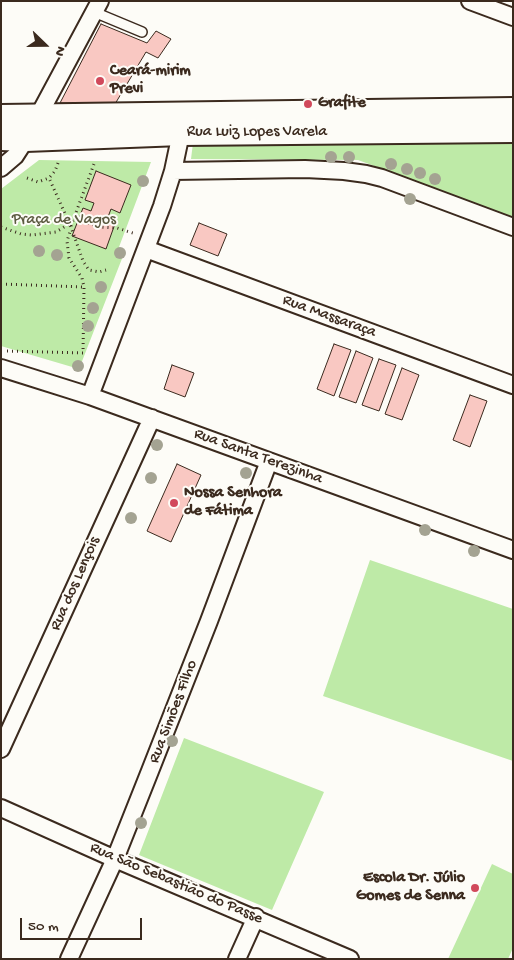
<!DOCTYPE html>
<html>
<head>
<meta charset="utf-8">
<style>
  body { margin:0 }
  #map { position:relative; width:514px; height:960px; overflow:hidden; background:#fdfcf7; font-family:"Gochi Hand",sans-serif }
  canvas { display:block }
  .frame { position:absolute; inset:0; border:2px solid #3b2a1e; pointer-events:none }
  .north { position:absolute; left:20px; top:20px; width:50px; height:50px; -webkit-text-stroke:4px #fdfcf7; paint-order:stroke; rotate:112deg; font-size:14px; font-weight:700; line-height:20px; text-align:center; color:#3b2a1e }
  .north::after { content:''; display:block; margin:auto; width:18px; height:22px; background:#3b2a1e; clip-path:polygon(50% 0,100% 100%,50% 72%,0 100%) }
  .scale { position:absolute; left:20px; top:918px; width:122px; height:22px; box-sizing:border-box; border:2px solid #3b2a1e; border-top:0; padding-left:6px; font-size:15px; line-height:18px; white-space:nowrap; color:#3b2a1e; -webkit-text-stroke:4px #fdfcf7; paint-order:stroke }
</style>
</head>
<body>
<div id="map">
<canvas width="514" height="960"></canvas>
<div class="frame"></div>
<div class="north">N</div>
<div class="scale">50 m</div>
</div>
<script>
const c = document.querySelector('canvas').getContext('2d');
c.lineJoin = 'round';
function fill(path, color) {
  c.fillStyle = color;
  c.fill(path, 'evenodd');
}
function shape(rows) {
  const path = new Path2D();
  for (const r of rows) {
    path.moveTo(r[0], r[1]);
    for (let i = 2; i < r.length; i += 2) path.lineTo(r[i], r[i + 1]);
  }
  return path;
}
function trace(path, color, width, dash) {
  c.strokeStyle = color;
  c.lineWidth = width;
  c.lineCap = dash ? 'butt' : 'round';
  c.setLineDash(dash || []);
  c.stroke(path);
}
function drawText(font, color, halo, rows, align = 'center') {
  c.font = font + ' "Gochi Hand",sans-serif';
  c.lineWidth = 4;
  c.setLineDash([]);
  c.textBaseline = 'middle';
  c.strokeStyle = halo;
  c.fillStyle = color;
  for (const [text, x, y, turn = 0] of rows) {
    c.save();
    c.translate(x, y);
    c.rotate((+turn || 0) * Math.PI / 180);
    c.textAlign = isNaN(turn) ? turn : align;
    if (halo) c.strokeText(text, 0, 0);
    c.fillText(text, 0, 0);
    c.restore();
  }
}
fill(shape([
  [513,140,513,217,358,160,191,159,193,143],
  [39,160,151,162,119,247,123,256,79,369,1,346,1,189],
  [370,560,513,609,513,761,323,696],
  [184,738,324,792,272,910,139,855],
  [492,864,513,874,513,948,508,959,448,959]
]), '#beeaa7');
const building = shape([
  [101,24,147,43,156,31,171,39,158,58,146,52,115,104,60,103,101,24],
  [96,171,131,185,120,213,111,209,108,217,116,221,106,249,72,236,83,208,91,211,94,203,85,200,96,171],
  [199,223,227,234,218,256,190,245,199,223],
  [334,344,351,350,334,396,317,389,334,344],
  [356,351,373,358,356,403,339,397,356,351],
  [379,359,396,365,379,411,362,405,379,359],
  [172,365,194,373,185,397,164,389,172,365],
  [402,368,419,375,402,420,385,414,402,368],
  [470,395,487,401,470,447,453,440,470,395],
  [177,464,201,475,171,542,147,531,177,464]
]);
fill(building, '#f9c8c2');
trace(building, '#3b2a1e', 1);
const lane = shape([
  [94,12,142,32]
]);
const street = shape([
  [470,1,513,17],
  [1,168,15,156,26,139,100,1],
  [173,171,305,169,344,171,366,174,382,178,513,227],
  [146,249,513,385],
  [1,368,90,396,513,550],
  [90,396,162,206,173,171,181,133,180,124],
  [1,749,152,418],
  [1,808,115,859,350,959],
  [69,959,115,859,150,771,209,621,269,461],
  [237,959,256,917]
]);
const secondary = shape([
  [1,117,513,110],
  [1,138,26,139,181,133,513,130]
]);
trace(lane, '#3b2a1e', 12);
trace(street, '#3b2a1e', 20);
trace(secondary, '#3b2a1e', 28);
trace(shape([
  [58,163,55,171,49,178,71,227,83,261,89,270,99,272,106,270],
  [27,178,38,182,49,178],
  [74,218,100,227,117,228,136,234],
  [71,226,94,164],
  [1,227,21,234,32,235,56,232,69,224],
  [1,284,84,287],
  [7,351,83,353,84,287,82,278,69,258,67,241,71,229]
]), '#3b2a1e', 3, [1, 4]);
trace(lane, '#fdfcf7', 9);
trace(street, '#fdfcf7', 16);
trace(secondary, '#fdfcf7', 24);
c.fillStyle = '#a4a392';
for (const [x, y] of [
  [331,157],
  [349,157],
  [391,164],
  [407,169],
  [420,173],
  [435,179],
  [143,181],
  [410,199],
  [39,251],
  [120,253],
  [57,255],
  [101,287],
  [93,308],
  [88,326],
  [78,366],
  [157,445],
  [246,473],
  [151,478],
  [131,518],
  [425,530],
  [474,551],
  [172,741],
  [141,823]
]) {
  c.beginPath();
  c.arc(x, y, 6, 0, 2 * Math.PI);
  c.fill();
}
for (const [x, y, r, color] of [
  [100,81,5,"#d1495b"],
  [308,104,5,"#d1495b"],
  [174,503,5,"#d1495b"],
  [475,888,5,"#d1495b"]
]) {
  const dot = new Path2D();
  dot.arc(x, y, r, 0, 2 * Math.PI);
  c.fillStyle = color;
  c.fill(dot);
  trace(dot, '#fdfcf7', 2);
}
drawText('bold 16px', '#3b2a1e', '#fdfcf7', [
  ["Ceará-mirim",110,72],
  ["Previ",110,90],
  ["Grafite",318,104],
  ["Nossa Senhora",184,494],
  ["de Fátima",184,512],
  ["Escola Dr. Júlio",465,879,"right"],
  ["Gomes de Senna",465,897,"right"]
], 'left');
drawText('16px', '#3b2a1e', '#fdfcf7', [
  ["Rua Luiz Lopes Varela",257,133],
  ["Rua Massaraça",329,317,20],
  ["Rua Santa Terezinha",258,457,20],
  ["Rua dos Lençois",76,584,-66],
  ["Rua Simões Filho",174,712,-69],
  ["Rua São Sebastião do Passe",176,884,23]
]);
drawText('16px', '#5c5a40', '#fdfcf7', [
  ["Praça de Vagos",64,221]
]);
</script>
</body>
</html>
